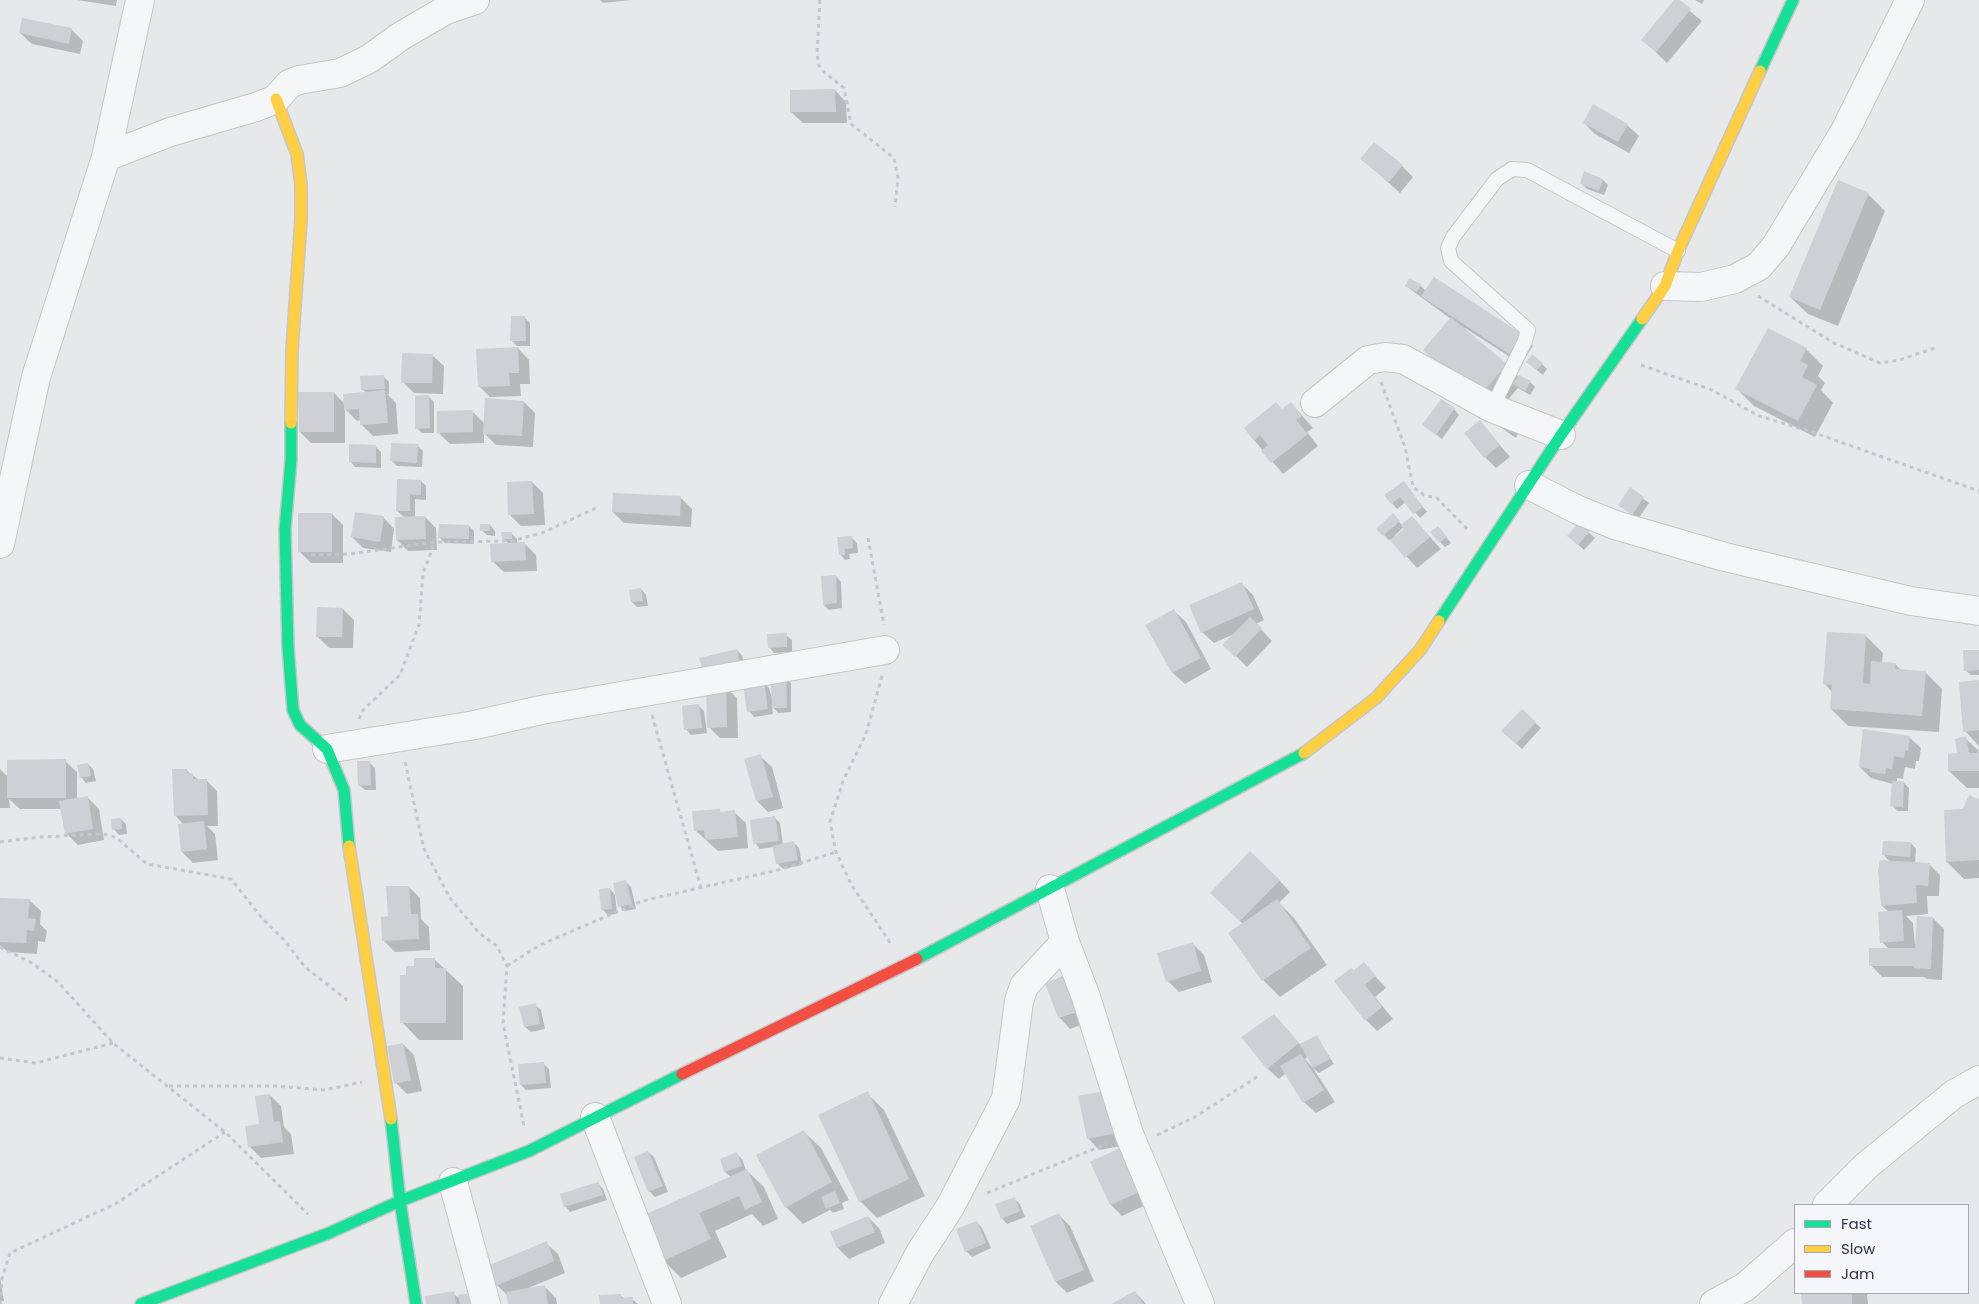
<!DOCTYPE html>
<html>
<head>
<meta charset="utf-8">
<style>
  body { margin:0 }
  #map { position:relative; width:1979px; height:1304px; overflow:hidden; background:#e6e8ea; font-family:Poppins,sans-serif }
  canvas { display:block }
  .legend { position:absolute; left:1794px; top:1204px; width:175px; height:90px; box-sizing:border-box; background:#f4f6f9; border:1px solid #a4a8b1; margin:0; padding:6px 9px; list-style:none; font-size:15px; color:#2b3445 }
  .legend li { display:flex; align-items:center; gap:10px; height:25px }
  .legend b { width:25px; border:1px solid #a4a8b1 }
</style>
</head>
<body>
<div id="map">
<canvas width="1979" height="1304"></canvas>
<ul class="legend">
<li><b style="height:6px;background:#16e098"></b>Fast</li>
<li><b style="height:6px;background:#ffcf43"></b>Slow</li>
<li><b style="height:6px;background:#f24e42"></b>Jam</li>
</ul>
</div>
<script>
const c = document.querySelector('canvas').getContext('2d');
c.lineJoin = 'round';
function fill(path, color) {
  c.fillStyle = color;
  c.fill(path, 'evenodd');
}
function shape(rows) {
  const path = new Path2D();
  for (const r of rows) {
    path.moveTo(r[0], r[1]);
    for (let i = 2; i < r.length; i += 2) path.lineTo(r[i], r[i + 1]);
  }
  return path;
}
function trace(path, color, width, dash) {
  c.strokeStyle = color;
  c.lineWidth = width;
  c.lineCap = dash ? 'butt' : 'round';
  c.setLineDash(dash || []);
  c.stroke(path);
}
fill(shape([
  [77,0,117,0,116,6],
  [600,0,631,0,603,3],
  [1676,0,1702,21,1667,63,1643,40],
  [1695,0,1704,0,1702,4],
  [71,29,83,41,80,54,32,44,20,33],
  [835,90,846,102,847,123,803,123,791,112],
  [1584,123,1627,125,1639,136,1629,153,1595,134],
  [1362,159,1402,166,1413,177,1400,193],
  [1603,180,1608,185,1604,195,1587,189,1581,183],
  [1868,194,1885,211,1838,326,1808,314,1790,297],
  [1420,285,1426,291,1521,335,1533,346,1521,364,1465,328,1464,329,1519,377,1530,382,1535,387,1530,395,1518,388,1497,413,1441,367,1424,350,1451,319,1406,286],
  [524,317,530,323,530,346,517,346,512,341],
  [518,348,529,360,530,384,520,384,521,396,490,397,479,386],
  [1806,349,1823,366,1818,376,1825,383,1821,390,1833,403,1815,437,1754,406,1737,389],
  [432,355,444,366,443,394,414,393,403,382],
  [1542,364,1547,369,1543,375,1533,367],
  [383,376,389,382,389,394,387,394,396,403,398,434,373,436,361,424,361,420,357,421,345,409,345,443,311,443,300,432,334,393,345,404,366,393,362,389],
  [429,397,434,402,434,433,422,433,417,428],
  [524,402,535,413,533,447,496,445,484,433,484,443,450,444,438,432,472,411,485,424],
  [1291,403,1313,428,1307,432,1318,446,1283,474,1254,440],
  [1454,409,1459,415,1442,439,1424,425],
  [1503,420,1519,430,1516,438,1500,427],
  [1480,422,1510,457,1496,468,1485,457],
  [417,445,423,451,422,467,397,466,392,461],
  [376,447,381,452,381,468,355,467,350,461],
  [398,481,421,481,426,486,426,500,415,499,415,517,425,517,436,528,437,550,408,551,397,540,405,518,397,511],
  [532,482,543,493,545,525,521,526,509,514],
  [1404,483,1427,512,1420,518,1406,502,1397,509,1392,503],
  [1630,489,1649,503,1638,519,1619,505],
  [680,497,692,509,691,527,624,523,613,512],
  [332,514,343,525,343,563,311,563,299,551],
  [1393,515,1402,525,1412,517,1441,549,1417,568,1391,539,1389,540,1378,529],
  [1404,527,1406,529,1396,537,1394,536],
  [383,517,394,529,391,552,363,548,352,537],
  [1579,524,1595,538,1584,550,1574,541],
  [490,525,495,531,495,536,487,535,481,530],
  [469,526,474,531,474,544,445,543,440,538],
  [1443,533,1451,543,1445,547,1440,542],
  [512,534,517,539,517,544,524,543,536,555,537,571,504,572,492,561,509,544,503,538],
  [851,537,857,543,858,553,849,554,850,559,845,560,840,554],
  [836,576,841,582,842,608,829,610,824,605],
  [1242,584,1253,595,1264,620,1256,624,1272,641,1247,667,1224,644,1234,634,1214,643,1202,632],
  [641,589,646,595,648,606,637,607,632,602],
  [343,609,354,620,353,648,329,648,317,636],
  [1174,611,1186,622,1211,669,1185,684,1173,673,1147,626],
  [786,635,792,640,792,652,774,653,769,647],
  [1866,636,1883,653,1882,663,1895,664,1901,670,1925,672,1942,689,1939,732,1848,726,1831,709,1832,692,1825,684],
  [737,650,742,655,745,667,709,675],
  [1979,651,1979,675,1971,675,1965,670],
  [785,678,791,683,791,712,778,713,772,706,773,714,754,717,749,711,764,682,769,688,773,701],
  [1979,681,1979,746,1965,731],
  [725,686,737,698,738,738,720,738,709,727],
  [699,706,704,711,707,733,691,735,686,729],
  [1522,711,1541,728,1522,749,1508,736],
  [1909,737,1921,748,1919,761,1916,761,1915,769,1905,767,1903,779,1897,778,1897,782,1904,783,1909,788,1908,811,1897,811,1892,805,1893,784,1871,778,1860,767],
  [1965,738,1979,751,1979,748,1979,788,1967,788,1949,771],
  [760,756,772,767,783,808,768,812,757,801],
  [65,761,77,772,77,799,87,797,99,809,104,840,78,845,66,833,62,809,20,809,9,799,10,808,0,808,0,769,8,777],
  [369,762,375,768,376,790,365,790,359,785],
  [88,764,93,769,96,781,86,783,81,777],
  [186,770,199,780,206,780,217,791,218,826,207,826,215,834,218,860,193,863,182,852,184,825,175,815],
  [1979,801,1979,878,1964,879,1947,862,1963,811],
  [719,810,722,813,734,812,746,823,748,848,718,851,695,830],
  [775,818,780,823,783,845,794,843,799,848,802,865,783,869,777,863,774,847,760,849,755,843],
  [121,819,126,824,127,834,119,835,114,829],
  [1911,843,1916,849,1915,863,1929,864,1940,875,1939,896,1927,896,1928,914,1906,916,1913,923,1915,945,1933,918,1944,929,1942,980,1927,979,1924,977,1882,977,1871,965,1889,949,1882,942,1889,912,1882,906,1879,872,1890,862,1884,855],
  [1279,880,1290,892,1279,903,1294,918,1327,965,1280,997,1263,980,1230,933,1243,924,1223,904],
  [626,882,631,887,636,909,625,911,620,906],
  [409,887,420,898,421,919,429,927,430,950,395,952,384,941,389,918],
  [610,889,615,895,617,914,608,915,602,909],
  [0,900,29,900,41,911,40,924,47,931,45,942,38,941,37,954,8,952,0,945],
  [1192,943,1204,955,1212,982,1179,992,1168,981],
  [434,959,463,986,463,1040,419,1040,402,1022,407,976,416,967],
  [1364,964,1386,988,1375,997,1393,1019,1377,1031,1366,1020],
  [535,1005,541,1010,545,1029,531,1032,525,1027],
  [1085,1010,1089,1022,1070,1029,1059,1017],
  [1274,1015,1301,1045,1316,1036,1334,1064,1319,1073,1313,1068,1335,1102,1316,1113,1304,1102,1286,1073,1279,1079,1267,1068],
  [1308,1056,1313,1068,1305,1059],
  [403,1044,414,1055,422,1091,407,1094,396,1083],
  [544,1064,549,1069,551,1088,526,1090,521,1085],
  [867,1093,884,1110,925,1196,877,1218,860,1201],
  [270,1095,281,1106,284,1127,291,1134,294,1154,261,1158,250,1147,260,1125],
  [1080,1097,1132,1144,1099,1150,1088,1138],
  [803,1131,821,1148,849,1200,842,1203,844,1209,833,1213,830,1210,803,1224,786,1207],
  [1121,1149,1152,1202,1122,1216,1111,1205,1092,1162],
  [648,1152,654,1157,668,1192,655,1197,649,1191],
  [737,1154,742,1159,746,1170,764,1187,778,1219,763,1226,752,1214,715,1231,727,1257,681,1278,664,1261,644,1217,731,1177,725,1172,721,1160],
  [598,1183,603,1189,607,1200,570,1212,565,1206],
  [1014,1198,1020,1204,1025,1217,1007,1224,1002,1218],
  [1059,1215,1070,1226,1094,1281,1067,1293,1056,1282,1031,1226],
  [868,1217,879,1228,885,1243,849,1259,838,1248,832,1233],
  [977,1222,982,1228,991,1248,972,1257,966,1251],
  [546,1243,558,1254,565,1273,528,1288,545,1287,556,1298,557,1304,509,1304,508,1296,497,1285],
  [0,1277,4,1301,0,1301],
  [1135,1292,1146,1304,1113,1304],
  [453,1293,460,1299,485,1304,427,1304],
  [1802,1293,1867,1293,1868,1304,1803,1304],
  [620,1295,625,1299,632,1299,638,1304,601,1304]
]), '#0003');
fill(shape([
  [1674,0,1680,0,1691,9,1656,52,1641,40],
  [22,18,72,28,69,44,19,33],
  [835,89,836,112,790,112,790,90],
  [1593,104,1628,124,1618,142,1583,123],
  [1374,142,1403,165,1389,182,1360,159],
  [1584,171,1603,179,1599,191,1580,184],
  [1838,180,1869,193,1820,310,1789,297],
  [1434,277,1522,334,1509,354,1421,296],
  [1409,278,1421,284,1417,292,1405,286],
  [511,316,525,316,526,341,510,341],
  [1451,317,1507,364,1479,397,1423,350],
  [1768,328,1807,348,1800,361,1808,365,1802,377,1817,385,1798,421,1735,389],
  [518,347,519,373,509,373,510,386,478,387,476,349],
  [402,353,433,354,432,383,401,383],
  [1532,354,1543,363,1537,370,1526,362],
  [384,375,385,389,361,390,360,376],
  [1519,375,1531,381,1525,391,1513,384],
  [385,390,388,423,360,425,359,409,344,410,343,394],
  [298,392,334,392,334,432,299,432],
  [429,395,430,428,415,429,415,396],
  [485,398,524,401,522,436,483,434],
  [1441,399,1455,408,1436,435,1422,425],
  [1276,402,1282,409,1291,402,1302,416,1296,420,1308,434,1271,463,1261,451,1268,445,1260,435,1254,441,1244,428],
  [473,410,473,432,437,433,437,411],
  [1480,420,1500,445,1484,458,1464,433],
  [391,443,418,444,417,463,390,461],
  [349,444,376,445,376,463,349,462],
  [397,479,421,480,421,495,410,494,410,511,396,511],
  [532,481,534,514,508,515,507,482],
  [1404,481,1423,507,1413,514,1400,497,1391,504,1384,495],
  [1630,487,1644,497,1632,515,1618,505],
  [613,493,681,496,680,516,612,512],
  [355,512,384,516,380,542,351,537],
  [298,513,332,513,332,552,298,552],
  [1393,513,1400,521,1383,536,1376,529],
  [425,516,426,539,396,540,395,517],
  [1412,516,1430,537,1405,558,1390,540,1404,529,1401,525],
  [1579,522,1590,531,1578,545,1567,536],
  [439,524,469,525,469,539,438,538],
  [480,524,490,524,490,531,480,531],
  [1438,526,1447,537,1439,543,1430,532],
  [501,532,512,532,512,539,502,539],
  [852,536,853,548,845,549,845,555,839,555,837,537],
  [525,542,526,560,491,562,490,544],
  [836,575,837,603,823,605,821,576],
  [1242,582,1254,609,1201,633,1189,605],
  [641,588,643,601,631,602,629,590],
  [317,607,343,608,342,637,316,637],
  [1174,609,1201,658,1172,673,1145,625],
  [1250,617,1262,628,1235,657,1222,645],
  [1827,632,1866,634,1863,683,1870,684,1871,661,1896,663,1895,669,1926,671,1922,716,1830,709,1832,685,1823,684],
  [787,633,787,647,768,648,767,634],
  [737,649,740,662,703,671,699,658],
  [1963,650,1979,650,1979,670,1964,671],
  [771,677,786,677,787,708,772,708],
  [1979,680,1979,730,1963,732,1959,682],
  [764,681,768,709,747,712,743,684],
  [726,685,727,727,707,728,706,686],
  [699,704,702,728,684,730,682,706],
  [1522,709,1536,722,1516,744,1501,731],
  [1863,729,1910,736,1908,751,1905,750,1904,758,1894,756,1892,769,1886,768,1885,774,1870,772,1870,769,1859,767],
  [1966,736,1969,753,1977,753,1979,747,1979,771,1948,771,1948,754,1957,753,1955,739],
  [761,754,773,797,756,801,744,759],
  [66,759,66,798,7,798,7,760],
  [357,761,370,761,371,785,358,786],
  [88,763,91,776,80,778,77,765],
  [172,769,187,769,187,773,193,773,193,779,207,779,208,815,174,816],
  [1892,781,1904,781,1903,807,1890,806],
  [1969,795,1979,799,1979,860,1946,862,1944,810,1963,809],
  [88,796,93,829,65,834,59,801],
  [720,809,720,812,735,810,738,837,705,840,704,830,694,831,692,811],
  [775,816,779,841,753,844,750,820],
  [121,818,122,829,112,830,111,819],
  [204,821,207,849,181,852,178,824],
  [794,841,798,860,776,864,772,846],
  [1883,841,1911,842,1910,857,1882,855],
  [1250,851,1280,880,1240,921,1210,893],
  [1880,860,1930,863,1928,886,1916,885,1917,903,1881,906,1878,871],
  [626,880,632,904,618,907,613,883],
  [386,886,409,886,411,914,418,914,419,939,382,941,381,917,388,916],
  [610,888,612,909,601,910,599,889],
  [0,898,30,899,28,918,36,919,34,931,27,930,26,943,0,942],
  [1277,899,1311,948,1262,981,1228,933],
  [1902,910,1904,941,1880,943,1878,912],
  [1917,916,1933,917,1931,969,1914,968,1914,966,1869,966,1869,948,1915,948],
  [1193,942,1201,971,1166,982,1157,953],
  [414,958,435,958,435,968,446,968,446,1023,400,1023,400,975,406,975,406,966,414,966],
  [1364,962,1376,976,1365,985,1382,1007,1365,1021,1334,981,1351,968,1354,970],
  [1066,975,1079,1011,1058,1018,1045,983],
  [536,1003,540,1024,524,1027,519,1007],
  [1274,1014,1299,1043,1267,1069,1241,1037],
  [1317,1035,1330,1059,1313,1068,1300,1044],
  [403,1043,411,1080,394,1084,387,1046],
  [1301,1054,1324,1090,1303,1103,1280,1066],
  [544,1062,546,1083,520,1085,518,1064],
  [1114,1089,1122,1132,1087,1139,1078,1096],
  [868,1091,909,1179,859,1202,818,1115],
  [270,1094,274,1122,280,1121,283,1142,248,1147,245,1126,259,1124,255,1096],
  [804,1130,832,1182,785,1208,756,1155],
  [1122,1147,1142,1191,1110,1205,1090,1162],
  [648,1151,663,1186,648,1192,634,1157],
  [737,1152,742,1166,724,1172,720,1159],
  [747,1169,762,1202,745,1210,739,1196,699,1213,711,1239,663,1261,642,1216],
  [598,1182,603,1195,564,1207,560,1194],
  [835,1191,840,1203,826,1209,821,1197],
  [1015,1197,1020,1211,1001,1219,995,1204],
  [1059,1213,1084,1270,1055,1282,1030,1226],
  [868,1216,875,1232,837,1248,830,1232],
  [977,1221,986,1243,965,1252,956,1229],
  [547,1241,554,1261,496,1286,487,1266],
  [545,1285,548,1304,508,1304,506,1292],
  [454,1291,456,1304,426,1304,425,1296],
  [1135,1291,1143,1304,1111,1304],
  [479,1292,481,1304,460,1304,458,1295],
  [1801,1293,1852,1293,1852,1304,1802,1304],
  [621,1294,621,1298,633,1297,633,1304,600,1304,599,1295]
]), '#ced0d3');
const lane = shape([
  [1492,408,1525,341,1528,330,1451,261,1448,248,1453,237,1497,179,1512,169,1527,170,1678,251]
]);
const street = shape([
  [106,157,170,132,256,107,276,99,289,84,299,80,340,73,369,59,401,36,446,10,475,0],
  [1665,286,1701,287,1735,279,1759,266,1776,246,1845,131,1910,0],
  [1315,403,1368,360,1385,357,1403,359,1492,408,1561,435],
  [1529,485,1578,510,1615,525,1725,557,1911,601,1979,611],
  [0,544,36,377,106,157,140,0],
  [327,749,475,725,541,710,885,650],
  [1050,889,1065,942,1086,997,1129,1134,1200,1304],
  [595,1117,667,1304],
  [453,1182,486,1304],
  [1827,1205,1866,1166,1954,1094,1979,1080],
  [893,1304,920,1253,950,1207,1006,1099,1019,1001,1024,986,1065,942],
  [1714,1304,1745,1287,1795,1243]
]);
const fast = shape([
  [1760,71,1793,0],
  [291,423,291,460,285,529,288,647,293,710,300,725,327,749,344,790,349,846],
  [1439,621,1561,435,1642,319],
  [917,959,1304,753],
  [391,1119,400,1201,416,1304],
  [141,1304,329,1233,400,1201,529,1151,682,1074]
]);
const slow = shape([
  [276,99,297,154,301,185,301,220,292,350,291,423],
  [1642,319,1665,286,1678,251,1760,71],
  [1304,753,1376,698,1420,650,1439,621],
  [349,846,391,1119]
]);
const jam = shape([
  [682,1074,917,959]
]);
trace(lane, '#c4c6c8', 16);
trace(street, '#c4c6c8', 30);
trace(fast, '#c4c6c8', 14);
trace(slow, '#c4c6c8', 14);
trace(jam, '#c4c6c8', 14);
trace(shape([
  [820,0,817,54,819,66,825,73,844,88,851,124,894,158,898,178,895,207],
  [1758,296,1834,343,1880,363,1899,360,1935,348],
  [1641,365,1712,390,1759,416,1809,431,1979,491],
  [1381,382,1405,447,1413,487,1424,495,1437,498,1469,531],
  [868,538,884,625],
  [311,555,349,554,435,542,511,541,542,533,596,508],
  [882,676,866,734,843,781,830,822,836,852,851,884,891,944],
  [652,715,701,888],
  [359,719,363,710,400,675,419,625,423,573,435,542],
  [405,762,424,849,450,898,479,933,497,946,507,966,503,1023,524,1126],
  [0,842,41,837,99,834,110,835,119,840,147,864,231,879,261,917,284,940,305,967,347,1000],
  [0,947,32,963,58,982,113,1043,225,1132,308,1214],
  [507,966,540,945,642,901,778,870,836,852],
  [0,1058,36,1063,113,1043],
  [169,1086,276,1086,324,1090,362,1082],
  [1157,1135,1193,1118,1260,1075],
  [987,1193,1106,1144],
  [0,1304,2,1279,10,1253,115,1204,225,1132]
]), '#c5c6ca', 3, [4, 4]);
trace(lane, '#f5f6f7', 14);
trace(street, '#f5f6f7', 28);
trace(fast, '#16e098', 11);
trace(slow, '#ffcf43', 11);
trace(jam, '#f24e42', 11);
</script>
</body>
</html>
